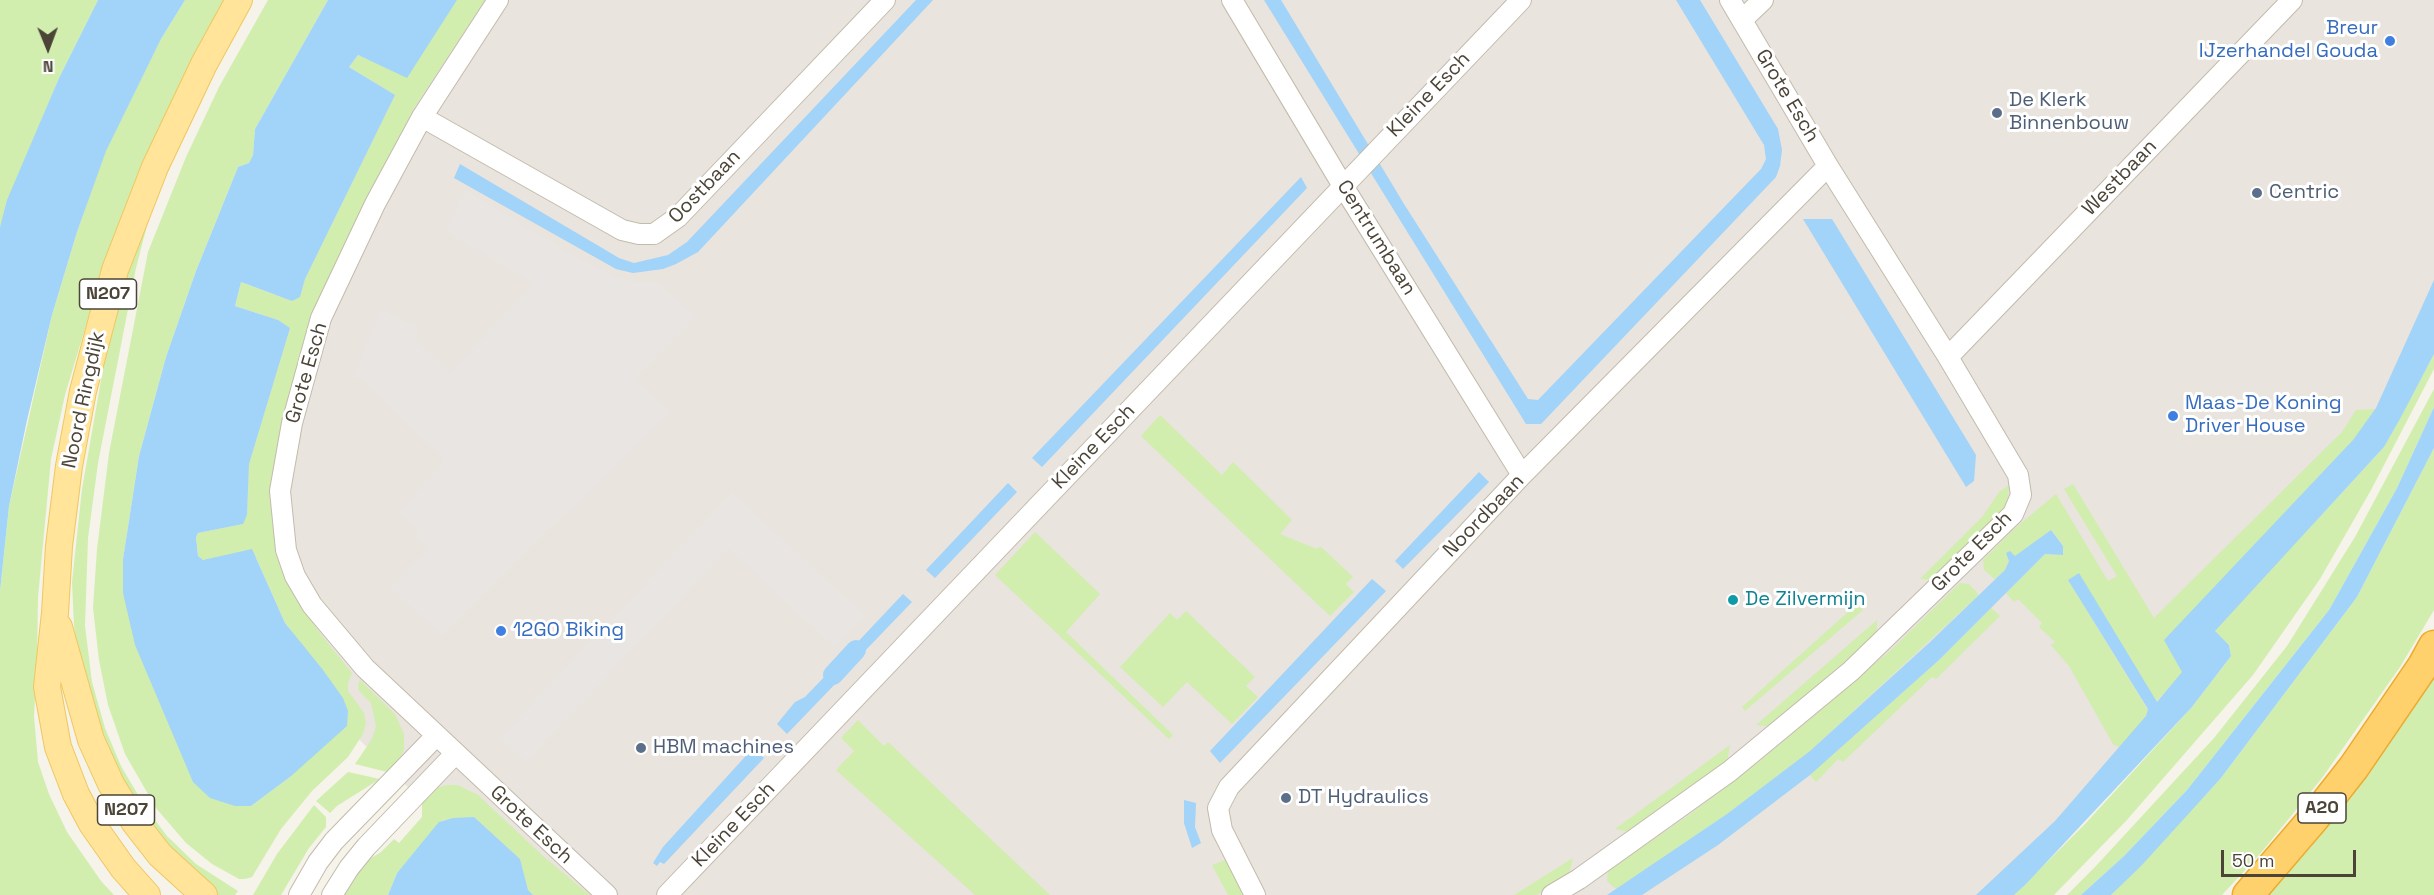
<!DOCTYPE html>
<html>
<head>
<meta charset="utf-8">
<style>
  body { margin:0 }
  #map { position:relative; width:2434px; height:895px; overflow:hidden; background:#f6f3ea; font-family:"Space Grotesk",sans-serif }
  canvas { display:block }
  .north { position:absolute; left:18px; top:18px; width:60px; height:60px; -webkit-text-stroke:4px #fff; paint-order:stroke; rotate:179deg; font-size:16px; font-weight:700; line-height:24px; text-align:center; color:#4b4437 }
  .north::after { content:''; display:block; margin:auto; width:21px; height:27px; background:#4b4437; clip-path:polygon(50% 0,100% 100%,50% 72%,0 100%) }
  .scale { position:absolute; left:2221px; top:850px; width:135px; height:27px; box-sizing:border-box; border:3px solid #4b4437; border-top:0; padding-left:8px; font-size:18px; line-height:21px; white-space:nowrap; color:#4b4437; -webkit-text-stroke:4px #fff; paint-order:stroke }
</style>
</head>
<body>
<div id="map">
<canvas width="2434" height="895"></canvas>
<div class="north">N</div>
<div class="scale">50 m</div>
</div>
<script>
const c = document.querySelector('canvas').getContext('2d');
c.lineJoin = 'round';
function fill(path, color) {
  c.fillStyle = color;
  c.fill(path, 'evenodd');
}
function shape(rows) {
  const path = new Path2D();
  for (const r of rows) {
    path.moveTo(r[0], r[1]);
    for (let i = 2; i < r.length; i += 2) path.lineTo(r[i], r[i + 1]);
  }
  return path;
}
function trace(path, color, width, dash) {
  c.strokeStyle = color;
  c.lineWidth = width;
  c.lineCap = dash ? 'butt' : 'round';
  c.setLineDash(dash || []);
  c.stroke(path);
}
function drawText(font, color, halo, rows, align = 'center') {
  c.font = font + ' "Space Grotesk",sans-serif';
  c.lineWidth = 6;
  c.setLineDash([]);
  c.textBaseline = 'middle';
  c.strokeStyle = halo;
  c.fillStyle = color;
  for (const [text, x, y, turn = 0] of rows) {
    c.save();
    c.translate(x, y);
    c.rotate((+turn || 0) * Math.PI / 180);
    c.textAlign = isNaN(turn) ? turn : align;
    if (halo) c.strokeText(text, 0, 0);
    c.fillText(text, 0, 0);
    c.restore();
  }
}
fill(shape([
  [415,0,2434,0,2434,320,2378,431,2196,672,1988,895,518,895,324,705,207,441]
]), '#e9e4de');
fill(shape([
  [0,0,98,0,59,78,22,167,0,227],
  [185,0,226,0,103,269,65,395,51,459,38,597,37,661,34,716,38,762,49,794,67,832,101,881,114,895,0,895,0,591,9,506,52,315,77,232,105,151,161,39],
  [268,0,328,0,255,129,253,155,249,163,238,167,196,271,166,357,139,456,123,559,123,593,235,806,251,806,290,777,297,639,285,623,256,558,203,560,198,556,196,537,198,533,242,524,247,515,249,464,290,328,278,320,235,306,241,282,292,301,300,297,305,279,395,95,349,67,358,55,407,77,457,0,485,0,414,108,335,268,283,415,276,451,271,493,276,545,294,592,319,632,352,673,348,683,348,691,364,713,366,723,363,734,348,757,312,791,281,829,252,877,245,879,239,879,212,864,186,843,156,808,125,754,108,705,99,660,93,608,97,549,109,453,148,252,186,157,219,87],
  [151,210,136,268,98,463,88,538,85,626,92,682,105,728,121,766,144,805,167,836,196,864,238,891,235,895,214,895,132,810,79,675,74,625,72,582,82,489,106,352,128,263],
  [2434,354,2434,369,2371,490,2320,579,2253,675,2126,821,2054,895,2014,895,2085,824,2192,707,2231,656,2229,645,2214,631,2384,447],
  [2434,389,2434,407,2397,488,2329,610,2187,790,2124,856,2081,895,2067,895,2095,867,2214,738,2287,646,2355,537],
  [2376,409,2353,440,2242,558,2183,672,2156,702,2079,574,2068,580,2148,710,2146,716,2120,748,2113,744,2069,666,2051,645,2055,642,2039,627,2042,623,2018,599,2014,602,2006,593,2045,554,2063,555,2063,545,2051,530,2009,561,2005,570,1995,579,1984,570,1983,560,2014,529,2056,494,2108,581,2117,576,2064,489,2073,484,2154,618,2342,432,2356,410],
  [1160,415,1222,475,1233,462,1292,520,1280,534,1317,549,1320,546,1353,577,1346,584,1354,592,1330,616,1141,436],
  [2434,448,2434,610,2400,667,2322,778,2260,854,2222,895,2111,895,2221,778,2357,597],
  [2009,485,2008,499,2001,515,1936,580,1920,579,1983,516,1999,492],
  [1035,532,1100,594,1066,632,1173,735,1169,739,995,575],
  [1960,583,1969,584,1979,595,1810,751,1727,814,1616,889,1607,881,1608,871,1689,815,1756,764,1826,706,1893,648],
  [1857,604,1863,610,1745,711,1742,707],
  [1991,608,2000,616,1936,679,1932,677,1843,762,1838,759,1816,782,1810,775,1939,660],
  [1186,611,1255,677,1246,686,1258,697,1232,724,1187,682,1163,707,1120,667,1170,613,1177,620],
  [1877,620,1877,636,1772,727,1756,725],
  [2434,675,2434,895,2266,895,2310,848,2341,809],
  [360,680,395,714,404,734,404,749,399,762,391,773,355,764,372,739,376,726,371,703,359,691,358,685],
  [858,720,884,746,888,742,1050,895,975,895,836,770,854,751,841,738],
  [1730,745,1727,762,1630,832,1615,829],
  [348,772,380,779,337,806,330,813,316,801],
  [447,785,458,785,478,795,543,856,590,895,533,895,528,890,520,859,474,817,443,820,397,873,388,895,340,895,357,867,381,852,394,839,399,843,422,817,422,800,436,788],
  [314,805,326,817,326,827,309,848,281,895,253,895,277,854],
  [1573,858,1569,874,1537,895,1514,895],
  [1228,859,1246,895,1228,895,1212,865]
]), '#d1eeaf');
fill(shape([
  [465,190,566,251,619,278,642,282,657,282,695,317,635,380,669,412,570,512,568,511,442,636,391,588,428,549,417,538,416,528,398,512,442,465,443,457,360,378,353,380,380,310,419,328,415,340,450,372,534,284,446,231],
  [732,492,865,616,835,648,728,548,526,762,500,738]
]), '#e8e5e2');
fill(shape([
  [98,0,185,0,161,39,106,151,77,232,52,315,27,420,9,506,0,591,0,227,7,200,59,78],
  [328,0,457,0,407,78,358,55,349,67,395,95,305,279,300,297,292,301,241,282,235,306,278,320,290,328,249,464,247,515,243,524,198,533,196,537,198,556,203,560,252,549,285,623,323,670,343,698,348,711,347,726,290,777,251,806,235,806,210,798,193,782,135,645,123,593,123,559,139,456,166,357,196,271,238,167,249,163,253,155,255,129],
  [916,0,933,0,698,252,676,264,663,269,633,273,616,269,454,178,460,164,619,258,634,263,668,255,687,242],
  [1264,0,1281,0,1404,204,1528,399,1538,400,1761,169,1766,159,1764,145,1676,0,1700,0,1778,129,1782,150,1780,166,1776,177,1541,424,1526,424],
  [1301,177,1307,188,1042,467,1032,458],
  [1803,219,1832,219,1976,455,1974,481,1966,487],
  [2434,280,2434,354,2401,417,2384,447,2215,631,2229,645,2231,656,2192,707,2026,884,2014,895,1976,895,2055,821,2146,716,2148,709,2068,580,2079,573,2157,702,2182,672,2164,640,2353,440,2376,408],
  [2434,407,2434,448,2357,597,2221,778,2142,865,2111,895,2081,895,2124,856,2187,790,2329,610,2397,488],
  [1479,472,1489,482,1403,569,1395,561],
  [1008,483,1017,492,935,578,926,570],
  [2051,530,2063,546,2063,555,2045,554,1939,660,1810,775,1718,845,1642,895,1607,895,1727,814,1810,751,1929,643,2005,570,2009,561,2006,553,2010,551,2015,556],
  [1372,579,1386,591,1220,763,1210,751],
  [903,594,912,602,861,655,853,647],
  [830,671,838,681,787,734,777,724,795,702,805,697],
  [753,748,764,758,664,864,660,862,657,866,653,863,663,847],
  [1184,800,1196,803,1195,827,1201,843,1192,848,1184,823],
  [474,817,520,859,528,890,533,895,388,895,397,873,439,822,453,818]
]), '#a2d3f8');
trace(shape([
  [833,675,856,650]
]), '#a2d3f8', 20);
const minor = shape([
  [498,0,422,117,375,204,321,318,292,423,280,491,286,550,295,576,312,605,365,668,607,895],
  [1232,0,1343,186,1522,475],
  [1742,20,1763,0],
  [422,117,622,230,639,234,654,234,678,217,885,0],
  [1948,357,2292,0],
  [299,895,318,862,334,841,436,736],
  [332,895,349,868,366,847,455,754],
  [667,895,1521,0],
  [1255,895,1222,830,1218,808,1229,787,1522,475,1828,166],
  [1552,895,1579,879,1730,771,1851,671,2013,514,2021,495,2018,475,1948,357,1828,166,1730,0]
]);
const major = shape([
  [59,627,91,740,111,784,135,823,160,855,204,895],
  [147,895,123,868,92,824,76,794,58,747,47,687,55,613,59,546,69,466,83,391,115,270,155,167,204,64,239,0]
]);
const highway = shape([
  [2248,895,2314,818,2354,767,2423,666,2434,646]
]);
trace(minor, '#c3bbab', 22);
trace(major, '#f0c75f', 28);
trace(highway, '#edaa2d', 33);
trace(minor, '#fff', 20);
trace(major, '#ffe49a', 26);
trace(highway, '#ffd16c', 30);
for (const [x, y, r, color] of [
  [2390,41,6,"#3f7fe0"],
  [1997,113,6,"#5c6f8a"],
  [2257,193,6,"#5c6f8a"],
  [2173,416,6,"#3f7fe0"],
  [1733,600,6,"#0f9aa8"],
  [501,631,6,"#3f7fe0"],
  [641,748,6,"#5c6f8a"],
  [1286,798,6,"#5c6f8a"]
]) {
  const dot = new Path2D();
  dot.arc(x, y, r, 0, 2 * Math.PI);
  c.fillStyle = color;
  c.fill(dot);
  trace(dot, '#fff', 2);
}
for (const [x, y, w] of [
  [108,294,57],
  [2322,808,48],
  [126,810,57]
]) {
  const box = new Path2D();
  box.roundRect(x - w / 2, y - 15, w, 30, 4.5);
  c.fillStyle = '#fff';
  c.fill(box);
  trace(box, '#4b4437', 1.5);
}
drawText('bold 18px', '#4b4437', null, [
  ["N207",108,294],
  ["A20",2322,808],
  ["N207",126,810]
]);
drawText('20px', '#366cbe', '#fff', [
  ["Breur",2378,29,"right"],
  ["IJzerhandel Gouda",2378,52,"right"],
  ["Maas-De Koning",2185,404],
  ["Driver House",2185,427],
  ["12GO Biking",513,631]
], 'left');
drawText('20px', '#4b4437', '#fff', [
  ["Kleine Esch",1429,95,-46],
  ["Grote Esch",1787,96,59],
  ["Westbaan",2120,178,-46],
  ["Oostbaan",705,187,-46],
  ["Centrumbaan",1376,238,58],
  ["Grote Esch",307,373,-74],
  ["Noord Ringdijk",84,400,-78],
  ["Kleine Esch",1094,447,-46],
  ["Noordbaan",1484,516,-46],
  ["Grote Esch",1972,552,-45],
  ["Grote Esch",531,825,43],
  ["Kleine Esch",734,825,-46]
]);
drawText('20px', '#4e5e75', '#fff', [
  ["De Klerk",2009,101],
  ["Binnenbouw",2009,124],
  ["Centric",2269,193],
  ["HBM machines",653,748],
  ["DT Hydraulics",1298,798]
], 'left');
drawText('20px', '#0d838f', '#fff', [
  ["De Zilvermijn",1745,600]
], 'left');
</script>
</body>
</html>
